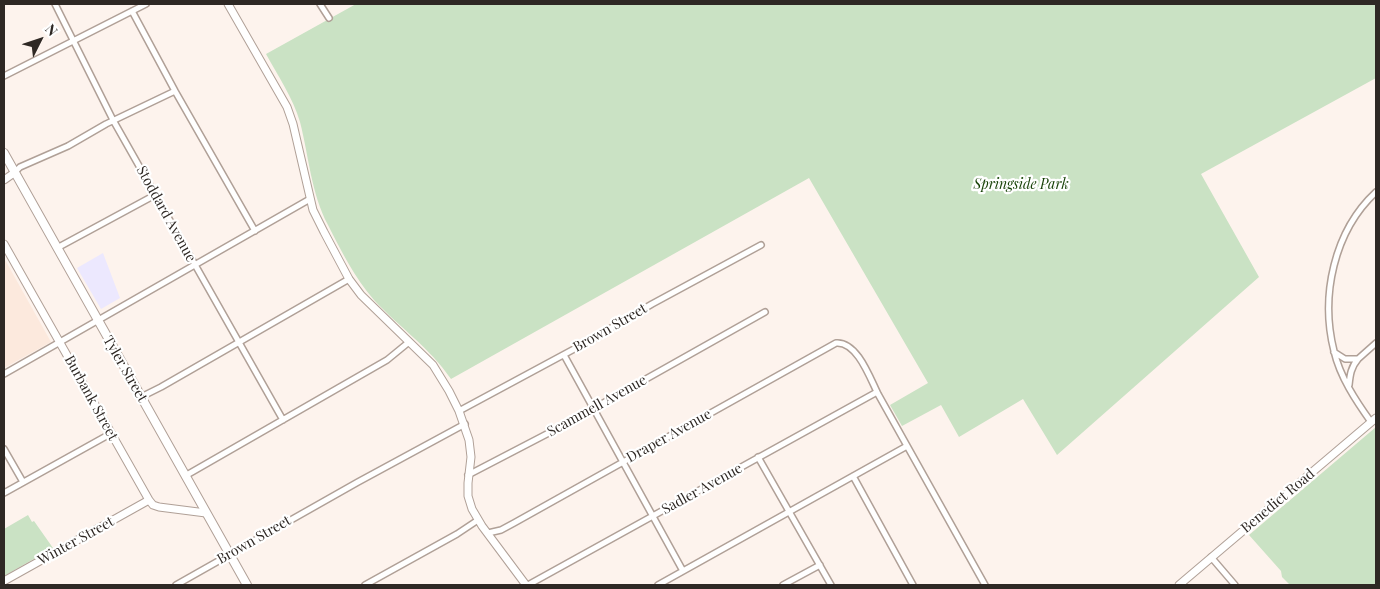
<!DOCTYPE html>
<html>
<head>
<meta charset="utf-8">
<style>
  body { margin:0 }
  #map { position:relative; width:1380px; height:589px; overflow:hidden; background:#fdf3ed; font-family:"Playfair Display",serif }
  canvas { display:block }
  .frame { position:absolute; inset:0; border:5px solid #2e2824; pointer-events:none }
  .north { position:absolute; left:15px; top:15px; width:50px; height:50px; -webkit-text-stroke:4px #fff; paint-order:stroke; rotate:49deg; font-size:14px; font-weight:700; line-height:20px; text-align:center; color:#2e2824 }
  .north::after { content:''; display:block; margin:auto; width:18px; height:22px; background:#2e2824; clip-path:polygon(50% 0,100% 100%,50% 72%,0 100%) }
</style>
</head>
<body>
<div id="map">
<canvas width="1380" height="589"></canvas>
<div class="frame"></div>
<div class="north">N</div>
</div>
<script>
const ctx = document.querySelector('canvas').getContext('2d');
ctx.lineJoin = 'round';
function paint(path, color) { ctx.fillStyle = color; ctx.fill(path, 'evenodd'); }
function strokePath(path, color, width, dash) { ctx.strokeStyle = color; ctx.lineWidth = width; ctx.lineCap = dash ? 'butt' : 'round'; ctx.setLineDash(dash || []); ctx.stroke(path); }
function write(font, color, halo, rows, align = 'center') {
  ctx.font = font + ' "Playfair Display",serif'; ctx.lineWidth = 4.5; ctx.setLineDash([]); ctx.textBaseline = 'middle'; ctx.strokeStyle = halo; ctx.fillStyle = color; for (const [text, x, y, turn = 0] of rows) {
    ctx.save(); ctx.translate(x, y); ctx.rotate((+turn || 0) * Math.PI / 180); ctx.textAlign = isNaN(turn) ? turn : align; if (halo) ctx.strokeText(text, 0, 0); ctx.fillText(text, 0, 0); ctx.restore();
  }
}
paint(new Path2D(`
  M103 253 120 298 101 309 77 268Z`), '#ece8fe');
paint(new Path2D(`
  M4 258 51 342 4 368Z`), '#fce9dd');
paint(new Path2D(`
  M356 4H1376V78L1201 174 1259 277 1057 455 1023 399 959 437 941 405 902 426 890 405 928 383 809 178 451 379C429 347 400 328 374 300 355 278 341 251 328 225 311 193 309 157 300 122 293 98 278 76 266 54Z
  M1376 427V585H1290L1282 577 1281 571 1249 535Z
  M28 515 32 522 34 521 53 548 4 576V529Z`), '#cae2c4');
const street = new Path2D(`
  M55 4 113 120 283 420
  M320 4 329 18
  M132 11 175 91 255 231
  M4 76 146 4
  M14 173 20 167 68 146 106 124 175 91
  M57 248 155 195
  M1334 352 1345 359H1358L1376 343
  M564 355 683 571
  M4 374 310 199
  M1349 385C1350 375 1351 367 1358 359
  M141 397 161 387 349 279
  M459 411 589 341 652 304 761 245
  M1371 422C1356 401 1340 377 1334 351 1320 296 1334 231 1376 192
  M4 449 23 482
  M758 457 831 585
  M468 475 566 424 765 312
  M185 476 387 360 409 342
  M853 476 913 585
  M4 493 110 434
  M488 533 501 530 514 523 836 343C857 341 870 378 878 394L985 585
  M1211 557 1235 585
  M176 585 358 482 465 424
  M365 585 457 534 478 520
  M528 585 877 392
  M658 585 907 446
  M783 585 820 565`);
const secondary = new Path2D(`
  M228 4 287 107 293 124 313 210 324 232 349 279 361 295 433 365 449 391 459 411 469 440 471 457 468 483V496L472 509 482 526 526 585
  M4 180 14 173
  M4 244 149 500 153 505 159 507 206 513
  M4 581 149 500
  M1179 585 1376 418`);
const primary = new Path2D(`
  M4 153 247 585`);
strokePath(street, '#b0a097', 8);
strokePath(secondary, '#b0a097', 9);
strokePath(primary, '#b0a097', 10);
strokePath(street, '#fff', 5);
strokePath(secondary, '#fff', 7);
strokePath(primary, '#fff', 8);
write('italic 14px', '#143f03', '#fff', [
  ["Springside Park",1021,185]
]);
write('14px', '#2e2824', '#fff', [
  ["Stoddard Avenue",166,214,61],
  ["Brown Street",610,328,-30],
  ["Tyler Street",125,369,60],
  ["Burbank Street",91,398,61],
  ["Scammell Avenue",597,406,-29],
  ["Draper Avenue",669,436,-29],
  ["Sadler Avenue",702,489,-29],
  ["Benedict Road",1278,501,-40],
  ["Brown Street",254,540,-30],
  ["Winter Street",76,541,-29]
]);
</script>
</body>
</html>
